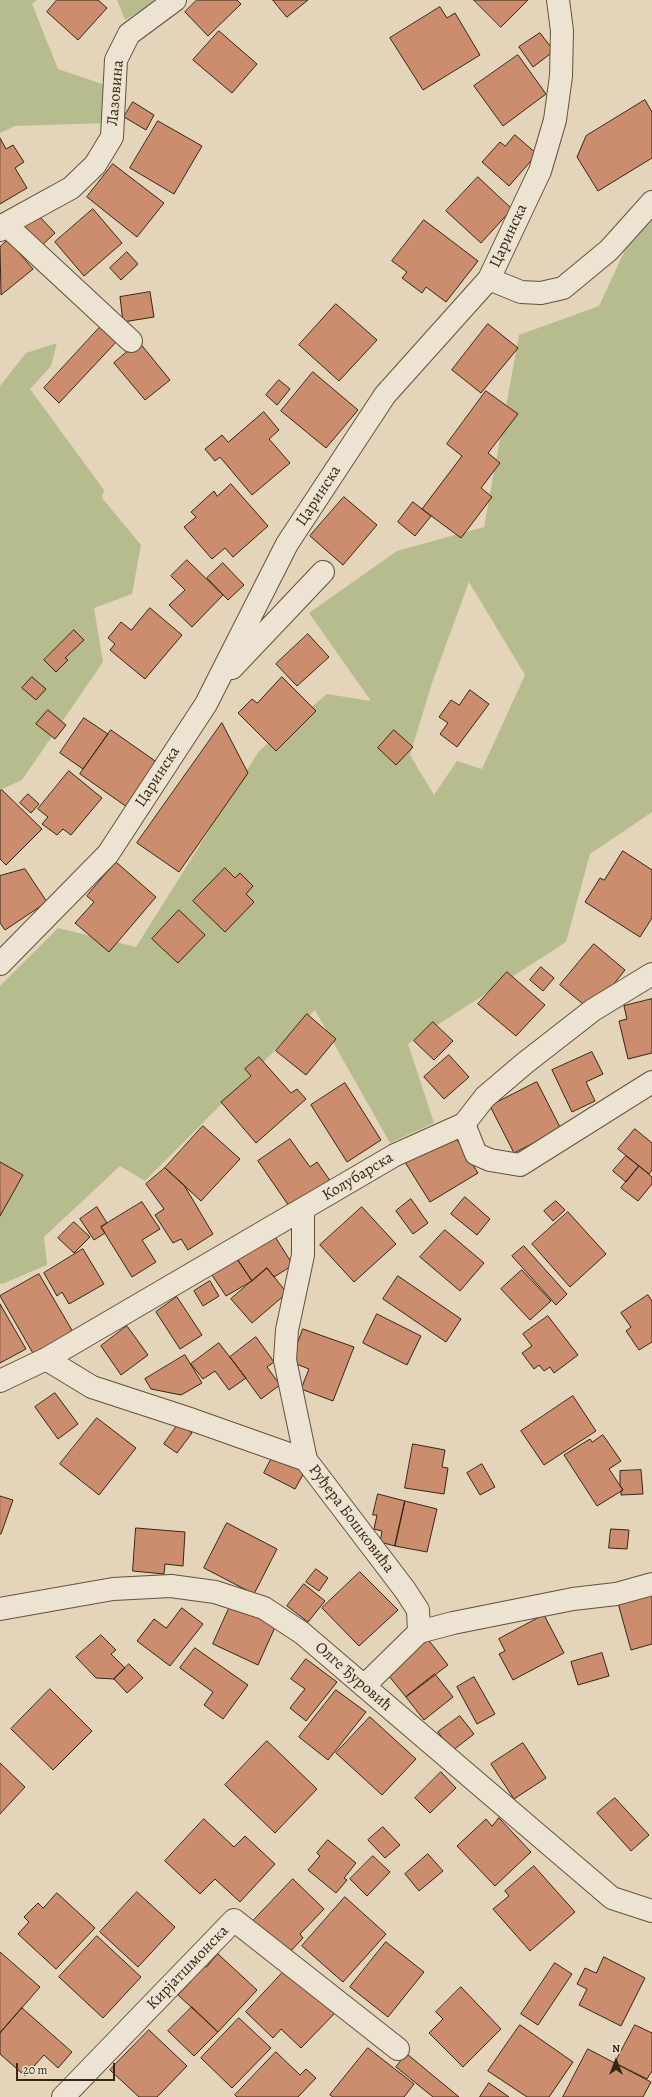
<!DOCTYPE html>
<html>
<head>
<meta charset="utf-8">
<style>
  body { margin:0 }
  #map { position:relative; width:652px; height:2097px; overflow:hidden; background:#e4d4b9; font-family:Alegreya,serif }
  canvas { display:block }
  .north { position:absolute; left:596px; top:2041px; width:40px; height:40px; -webkit-text-stroke:3px #ede3d2; paint-order:stroke; rotate:0deg; font-size:11px; font-weight:700; line-height:16px; text-align:center; color:#372612 }
  .north::after { content:''; display:block; margin:auto; width:14px; height:18px; background:#372612; clip-path:polygon(50% 0,100% 100%,50% 72%,0 100%) }
  .scale { position:absolute; left:16px; top:2063px; width:99px; height:18px; box-sizing:border-box; border:2px solid #372612; border-top:0; padding-left:5px; font-size:12px; line-height:14px; white-space:nowrap; color:#372612; -webkit-text-stroke:3px #ede3d2; paint-order:stroke }
</style>
</head>
<body>
<div id="map">
<canvas width="652" height="2097"></canvas>
<div class="north">N</div>
<div class="scale">20 m</div>
</div>
<script>
const ctx = document.querySelector('canvas').getContext('2d');
ctx.lineJoin = 'round';
function paint(path, color) { ctx.fillStyle = color; ctx.fill(path, 'evenodd'); }
function strokePath(path, color, width, dash) { ctx.strokeStyle = color; ctx.lineWidth = width; ctx.lineCap = dash ? 'butt' : 'round'; ctx.setLineDash(dash || []); ctx.stroke(path); }
function write(font, color, halo, rows, align = 'center') {
  ctx.font = font + ' Alegreya,serif'; ctx.lineWidth = 3; ctx.setLineDash([]); ctx.textBaseline = 'middle'; ctx.strokeStyle = halo; ctx.fillStyle = color; for (const [text, x, y, turn = 0] of rows) {
    ctx.save(); ctx.translate(x, y); ctx.rotate((+turn || 0) * Math.PI / 180); ctx.textAlign = isNaN(turn) ? turn : align; if (halo) ctx.strokeText(text, 0, 0); ctx.fillText(text, 0, 0); ctx.restore();
  }
}
paint(new Path2D(`
  M0 0H37L32 4 58 69 108 86 106 123 15 126 0 133Z
  M117 0H159L125 20Z
  M652 212V812L590 854 566 942 408 1044 434 1123 390 1143 315 1010 145 1181 120 1166 44 1237 47 1265 2 1284 0 1283V986L58 928 136 947 259 751 327 694 371 701 309 613 397 551 484 527 519 335 599 306 632 235ZM469 582 525 675 482 769 457 761 434 795 410 755 432 683Z
  M57 343 51 366 30 389 104 490 102 498 141 545 132 594 94 608 103 662 22 780 0 790V386L26 353Z`), '#b6bc8e');
const building = new Path2D(`
  M57 0H98L107 8 78 40 47 12Z
  M197 0H237L241 4 208 36 185 12Z
  M273 0H308L287 17Z
  M474 0H528L501 27Z
  M440 7 447 18 455 13 480 55 423 90 390 38Z
  M219 31 257 64 232 93 193 60Z
  M540 33 554 51 533 67 519 47Z
  M518 55 546 94 503 126 474 86Z
  M645 100 652 112V158L598 191 577 157 586 136Z
  M133 102 154 115 146 130 124 117Z
  M158 121 202 146 174 194 130 168Z
  M515 135 537 154 509 186 482 162 500 142 505 146Z
  M0 138 6 149 13 145 24 162 15 168 27 188 0 204Z
  M113 164 164 203 137 237 87 197Z
  M478 177 512 209 481 243 446 211Z
  M93 209 122 243 84 276 55 242Z
  M38 215 55 233 40 247 23 229Z
  M424 220 478 261 446 302 426 287 422 293 402 278 407 272 392 261Z
  M8 240 33 269 1 295 0 247Z
  M127 252 138 264 121 280 110 268Z
  M150 292 154 317 123 322 120 297Z
  M336 304 377 340 339 381 299 345Z
  M488 324 518 348 481 393 452 370Z
  M102 325 118 340 59 403 44 388Z
  M139 342 170 380 145 400 114 363Z
  M313 372 358 410 326 448 281 411Z
  M279 380 290 389 277 405 266 395Z
  M486 391 518 414 488 453 500 463 481 488 492 497 461 538 422 509 462 456 447 444Z
  M264 412 279 430 269 439 290 463 252 495 220 457 215 461 205 449 222 435 228 442Z
  M231 484 268 526 233 557 225 548 212 559 184 527 196 517 191 512 214 491 217 496Z
  M344 497 377 525 343 565 310 536Z
  M413 502 431 516 415 536 398 522Z
  M187 560 223 595 192 627 169 605 185 590 171 576Z
  M223 563 244 585 228 600 207 578Z
  M150 608 182 635 145 679 110 650 115 644 108 638 121 622 131 630Z
  M74 630 84 640 65 658 68 660 56 672 44 660Z
  M308 634 329 657 297 686 276 664Z
  M32 677 46 689 36 700 22 688Z
  M282 677 316 711 276 751 238 713 252 699 257 703Z
  M470 690 489 704 457 747 440 734 448 723 439 717 451 700 459 705Z
  M48 710 66 725 55 739 36 724Z
  M84 718 108 734 83 769 60 753Z
  M222 723 248 773 179 872 137 843Z
  M111 730 158 763 127 807 80 774Z
  M394 730 413 747 396 765 378 748Z
  M69 771 102 798 71 835 63 829 57 835 42 824 48 817 38 809Z
  M2 790 42 829 6 865 0 859V791Z
  M28 794 39 804 31 813 20 803Z
  M623 851 652 870V918L640 937 585 902 600 878 604 880Z
  M116 862 156 897 109 952 75 923 94 902 87 896Z
  M225 868 235 878 240 873 253 886 246 894 254 902 225 932 193 901Z
  M25 869 47 902 5 930 0 923V876Z
  M179 910 205 935 178 963 152 939Z
  M594 944 625 970 609 990 583 1004 560 985Z
  M541 967 554 978 543 991 530 980Z
  M507 972 545 1005 516 1036 478 1004Z
  M652 999V1053L628 1059 619 1021 627 1019 624 1006Z
  M307 1014 336 1039 306 1075 276 1051Z
  M433 1022 453 1041 434 1060 414 1041Z
  M592 1052 603 1074 586 1082 595 1101 572 1112 552 1070Z
  M449 1055 469 1077 444 1099 424 1077Z
  M259 1057 291 1093 297 1089 306 1099 256 1143 221 1102 251 1076 245 1069Z
  M537 1082 561 1129 514 1153 490 1106Z
  M345 1083 381 1140 347 1162 311 1105Z
  M203 1126 240 1159 201 1201 165 1168Z
  M635 1129 652 1143V1170L649 1174 618 1149Z
  M456 1138 478 1173 430 1202 403 1159Z
  M290 1139 310 1167 317 1162 331 1182 291 1209 258 1161Z
  M626 1156 639 1166 626 1182 613 1171Z
  M0 1162 23 1175 0 1216Z
  M639 1166 652 1177V1184L638 1201 621 1188Z
  M165 1168 184 1185 213 1234 188 1250 181 1239 173 1243 155 1215 164 1209 146 1184Z
  M465 1197 490 1219 477 1235 451 1214Z
  M411 1199 428 1223 413 1234 396 1211Z
  M556 1201 565 1210 553 1221 544 1211Z
  M142 1202 160 1229 142 1240 156 1262 132 1277 101 1227Z
  M97 1207 107 1223 101 1227 105 1233 94 1240 80 1219Z
  M362 1207 396 1244 354 1282 320 1245Z
  M568 1212 606 1254 570 1287 532 1244Z
  M74 1222 90 1237 74 1253 58 1238Z
  M445 1230 484 1263 460 1291 420 1257Z
  M272 1232 293 1265 274 1277 267 1268 252 1281 235 1256Z
  M524 1246 567 1294 556 1305 512 1256Z
  M83 1249 104 1284 69 1304 62 1292 57 1296 44 1273Z
  M235 1256 252 1281 226 1296 210 1272Z
  M267 1268 287 1293 252 1323 231 1299Z
  M522 1270 551 1301 530 1320 501 1289Z
  M39 1274 73 1332 34 1355 0 1296Z
  M398 1276 461 1319 446 1342 383 1299Z
  M210 1281 219 1296 203 1306 194 1291Z
  M648 1295 652 1301V1342L639 1350 626 1331 631 1327 621 1313Z
  M177 1297 202 1335 180 1349 156 1312Z
  M0 1304 26 1349 0 1363Z
  M377 1314 421 1336 407 1365 363 1343Z
  M548 1316 578 1355 554 1373 550 1367 544 1371 539 1365 534 1369 522 1353 532 1346 523 1334Z
  M127 1326 148 1355 121 1375 101 1346Z
  M303 1329 354 1347 333 1401 301 1389 309 1369 291 1362Z
  M256 1337 274 1362 267 1367 280 1385 261 1399 230 1357Z
  M219 1343 246 1378 229 1390 215 1371 203 1379 191 1364Z
  M185 1355 202 1383 181 1395 151 1389 145 1379Z
  M55 1393 78 1424 58 1439 35 1407Z
  M573 1396 596 1431 544 1465 521 1431Z
  M97 1418 136 1448 99 1495 60 1464Z
  M179 1423 192 1433 177 1453 164 1444Z
  M603 1435 621 1461 609 1469 623 1490 597 1506 564 1455 590 1439 592 1442Z
  M413 1444 445 1450 442 1467 448 1468 444 1494 405 1488Z
  M274 1454 305 1471 295 1489 264 1473Z
  M482 1464 495 1487 480 1495 467 1473Z
  M641 1470 643 1494 621 1495V1491L623 1490 620 1486V1471Z
  M378 1494 405 1501 395 1546 380 1542 382 1531 374 1529 377 1515H373Z
  M0 1496 13 1500 1 1534H0Z
  M405 1501 437 1509 427 1552 395 1546Z
  M227 1523 277 1549 254 1594 204 1568Z
  M136 1528 185 1532 183 1566 165 1564 164 1574 133 1571Z
  M611 1529 629 1530 627 1549 609 1548Z
  M316 1569 328 1578 319 1591 306 1582Z
  M360 1572 398 1610 359 1646 322 1608Z
  M304 1584 325 1601 308 1622 287 1606Z
  M652 1594V1644L631 1650 618 1603Z
  M231 1604 276 1625 258 1665 213 1644Z
  M182 1608 203 1624 170 1666 137 1641 154 1619 166 1628Z
  M544 1615 564 1653 513 1680 499 1654 505 1651 499 1639Z
  M101 1635 116 1650 111 1654 125 1668 114 1679 96 1678 76 1657Z
  M427 1638 448 1665 406 1697 385 1671Z
  M195 1648 248 1685 223 1719 204 1705 213 1692 180 1668Z
  M602 1653 609 1676 578 1685 571 1662Z
  M306 1659 337 1682 306 1721 290 1708 305 1689 291 1679Z
  M129 1664 143 1678 127 1693 114 1679Z
  M435 1674 453 1697 424 1720 406 1697Z
  M474 1677 495 1714 477 1724 457 1687Z
  M50 1689 92 1731 53 1770 11 1729Z
  M336 1690 366 1712 328 1760 299 1737Z
  M460 1716 474 1734 452 1751 438 1732Z
  M370 1717 416 1759 382 1795 336 1753Z
  M267 1741 317 1789 275 1833 225 1785Z
  M523 1743 546 1778 514 1799 491 1764Z
  M0 1763 25 1787 0 1814Z
  M441 1772 456 1788 430 1813 415 1798Z
  M615 1798 649 1835 631 1851 597 1813Z
  M499 1818 531 1852 495 1886 457 1846 486 1819 492 1826Z
  M204 1819 234 1847 245 1836 275 1864 240 1902 215 1879 200 1894 165 1861Z
  M383 1827 400 1845 385 1858 368 1840Z
  M328 1840 356 1863 344 1878 347 1880 336 1893 308 1870 320 1856 317 1853Z
  M428 1854 443 1871 419 1891 405 1874Z
  M373 1856 390 1872 367 1896 350 1879Z
  M534 1866 575 1912 530 1951 493 1909 509 1896 505 1891Z
  M293 1879 324 1909 300 1934 303 1938 288 1954 253 1921Z
  M137 1892 175 1927 138 1967 100 1932Z
  M57 1893 95 1928 56 1969 18 1934 29 1922 24 1917 38 1903 43 1908Z
  M345 1897 386 1934 343 1982 302 1946Z
  M97 1936 141 1977 103 2018 59 1977Z
  M386 1942 424 1972 388 2017 350 1987Z
  M0 1952 40 1987 0 2033Z
  M218 1954 257 1990 218 2032 178 1995 191 1981 187 1977 200 1962 206 1967Z
  M604 1957 645 1978 621 2026 579 2005 587 1989 577 1984 585 1968 596 1973Z
  M555 1963 572 1974 538 2025 521 2014Z
  M287 1968 335 2013 301 2048 281 2029 273 2038 246 2012Z
  M461 1987 501 2029 463 2067 429 2033 443 2019 436 2012Z
  M192 2007 218 2032 194 2056 168 2031Z
  M22 2008 72 2052 58 2068 44 2055 25 2076 0 2054V2033Z
  M239 2018 271 2048 232 2088 201 2058Z
  M520 2025 573 2062 549 2097H527L488 2071Z
  M635 2025 652 2033V2071L647 2079 615 2063Z
  M149 2030 187 2066 157 2097H139L110 2070Z
  M368 2048 414 2084 404 2097H333L330 2095Z
  M588 2049 651 2082 643 2097H563Z
  M276 2052 300 2075 306 2069 316 2078 298 2097H237L235 2095Z
  M407 2054 459 2097H433L396 2067Z
  M489 2083 509 2097H480Z`);
paint(building, '#cc8d6f');
strokePath(building, '#372612', 1);
const minor = new Path2D(`
  M0 227 71 188 95 165 112 137 116 60 129 34 175 0
  M0 230 5 224 131 341
  M489 279 521 292 541 293 563 288 609 250 652 202
  M232 668 323 572
  M0 964 108 854 206 704 287 544 385 395 489 279 540 171 555 120 561 76 562 31 558 0
  M464 1124 476 1154 490 1160 520 1165 652 1082
  M303 1210V1255L287 1330 285 1360 306 1460 405 1590 418 1610 419 1632
  M46 1359 92 1387 193 1420 306 1460
  M0 1381 46 1359 395 1155 464 1124 485 1097 525 1063 593 1010 652 974
  M0 1609 113 1589 171 1586 215 1592 264 1608 302 1633 612 1898 652 1911
  M364 1686 419 1632 453 1623 573 1599 616 1594 652 1584
  M63 2097 234 1920 398 2049`);
strokePath(minor, '#62523c', 24);
strokePath(minor, '#ede3d2', 22);
write('16px', '#372612', '#ede3d2', [
  ["Лазовина",116,93,-85],
  ["Царинска",509,236,-65],
  ["Царинска",319,496,-57],
  ["Царинска",158,777,-57],
  ["Колубарска",358,1177,-31],
  ["Руђера Бошковића",351,1519,53],
  ["Олге Ђуровић",353,1677,41],
  ["Кирјатшмонска",188,1968,-46]
]);
</script>
</body>
</html>
